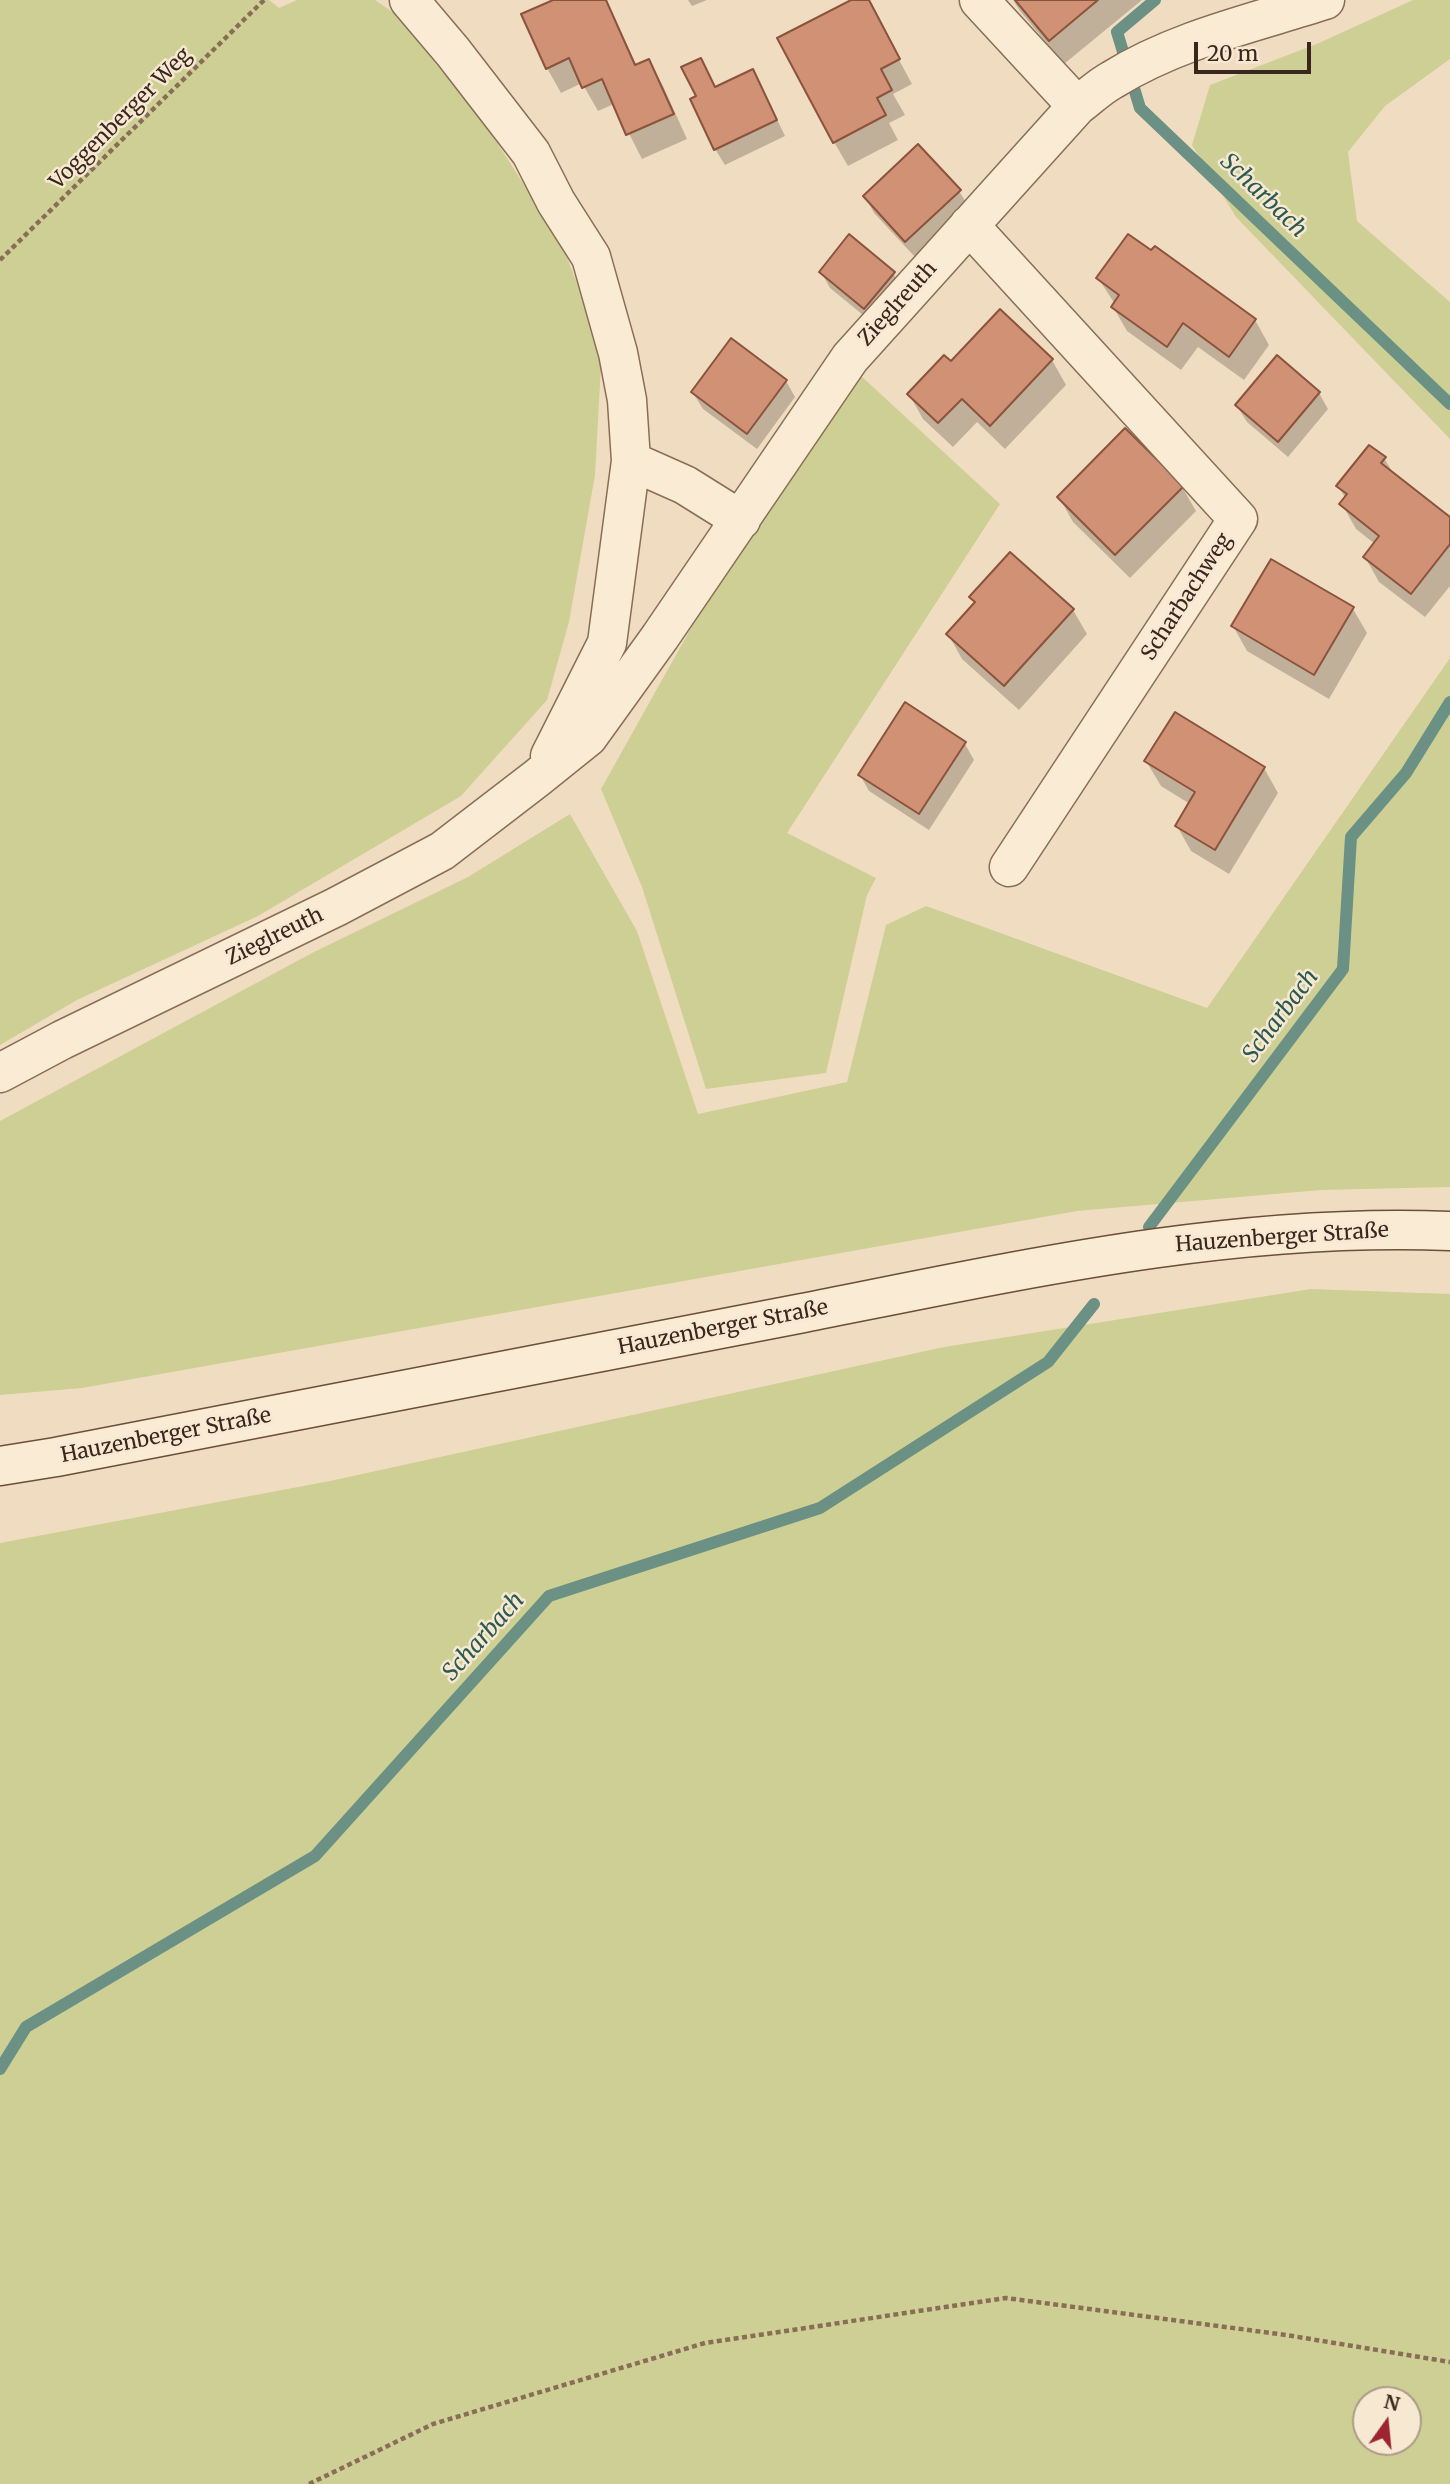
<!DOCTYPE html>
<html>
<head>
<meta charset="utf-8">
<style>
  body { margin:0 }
  #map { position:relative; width:1450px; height:2484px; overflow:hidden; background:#f0ddc1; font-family:Merriweather,serif }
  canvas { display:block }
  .north { position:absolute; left:1352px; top:2386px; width:70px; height:70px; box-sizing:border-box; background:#f7e8d1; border:2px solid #ab9b89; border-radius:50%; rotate:15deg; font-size:19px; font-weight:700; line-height:28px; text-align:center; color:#39271d }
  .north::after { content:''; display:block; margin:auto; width:24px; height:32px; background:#9c2532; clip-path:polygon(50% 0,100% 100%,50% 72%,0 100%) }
  .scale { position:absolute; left:1194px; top:42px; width:117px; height:32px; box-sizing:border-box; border:4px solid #39271d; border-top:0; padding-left:9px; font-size:21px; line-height:24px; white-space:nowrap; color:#39271d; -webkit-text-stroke:5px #f7e8d1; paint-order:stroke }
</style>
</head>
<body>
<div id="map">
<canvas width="1450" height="2484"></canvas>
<div class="north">N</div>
<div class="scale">20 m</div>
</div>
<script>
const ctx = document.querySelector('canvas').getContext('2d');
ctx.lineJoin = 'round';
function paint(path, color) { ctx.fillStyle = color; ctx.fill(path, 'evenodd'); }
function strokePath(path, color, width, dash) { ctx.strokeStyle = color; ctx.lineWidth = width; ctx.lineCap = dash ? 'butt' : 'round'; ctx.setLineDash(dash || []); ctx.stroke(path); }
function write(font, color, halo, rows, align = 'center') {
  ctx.font = font + ' Merriweather,serif'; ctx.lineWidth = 5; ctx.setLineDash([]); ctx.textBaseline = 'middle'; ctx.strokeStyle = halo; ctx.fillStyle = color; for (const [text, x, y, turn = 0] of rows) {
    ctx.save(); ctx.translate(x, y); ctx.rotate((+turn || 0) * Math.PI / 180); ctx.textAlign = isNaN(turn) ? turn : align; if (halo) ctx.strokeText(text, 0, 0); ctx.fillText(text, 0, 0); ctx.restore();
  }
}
paint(new Path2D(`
  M0 0H269L279 8 297 0H375L394 13 483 121 561 242 602 348 595 475 569 622 547 700 461 796 258 916 77 1000 0 1045Z
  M1413 0H1450V59L1385 106 1348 152 1357 221 1450 302V439L1236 217 1192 145 1210 85 1319 43Z
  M860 375 1000 504 787 833 876 878 867 895 826 1073 706 1089 642 887 601 789 705 603Z
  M1450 658V1187L1321 1190 1077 1211 82 1388 0 1395V1121L312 953 468 877 570 814 637 931 698 1114 847 1082 886 925 926 906 1207 1008Z
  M1311 1289 1450 1294V2484H0V1543L330 1481 944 1347ZM1366 2400H1408V2442H1366Z`), '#cecf94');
paint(new Path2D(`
  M557 0H606L637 66 649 61 663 86 687 139 642 159 614 104 598 111 582 83 561 93 547 68Z
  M688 0H707L692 6Z
  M854 0H867L912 84 893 94 905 115 889 123 898 140 848 166 834 142Z
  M1013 0H1142L1064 64 1020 11Z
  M701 60 716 89 762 88 785 136 725 165 715 149 698 97Z
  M959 191 969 207 915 257 874 213 865 196Z
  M1155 248 1255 320 1269 345 1244 380 1198 347 1181 370 1127 331 1113 307 1115 304 1098 278 1152 253Z
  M821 272 893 273 903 289 874 324 830 288Z
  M1052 360 1066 385 1005 449 977 422 953 447 923 419 909 394 951 363Z
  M786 381 795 397 757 449 703 409 693 393Z
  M1319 393 1328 409 1288 457 1247 422 1237 406Z
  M1384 458 1395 476 1450 520V586L1425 617 1379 582 1365 557 1375 544 1356 529 1342 504 1346 499 1338 486Z
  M1182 487 1196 511 1130 578 1073 522 1059 497Z
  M971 597 1073 610 1087 634 1019 710 962 659 948 634 975 605Z
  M1353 609 1367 633 1329 699 1247 651 1233 626Z
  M965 744 974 760 929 830 869 791 860 775Z
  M1146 761 1264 768 1278 793 1229 874 1191 851 1177 826 1190 804 1161 786Z`), '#0003');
strokePath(new Path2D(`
  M1155 0 1117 32 1140 108 1450 404
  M1149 1227 1343 969 1351 837 1406 773 1450 702
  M0 2069 26 2027 315 1856 549 1596 820 1508 1048 1362 1094 1304`), '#6a9183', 12);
const building = new Path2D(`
  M553 0H606L635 65 649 59 674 114 626 135 602 79 582 88 569 58 546 69 521 14Z
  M851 0H869L900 59 881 69 892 90 877 98 886 115 833 143 777 38Z
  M1015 0H1098L1049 41Z
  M701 58 715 87 753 69 777 120 714 150 690 99 696 96 681 67Z
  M918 144 961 190 905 242 863 196Z
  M849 234 895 272 864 309 819 272Z
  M1128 234 1151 250 1155 246 1256 319 1229 357 1183 323 1167 347 1111 307 1119 295 1096 278Z
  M1000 309 1053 359 990 426 962 399 938 423 907 394 944 355 951 361Z
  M731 338 787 380 747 434 691 392Z
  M1277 355 1320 392 1278 442 1235 405Z
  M1125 428 1184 486 1115 555 1057 497Z
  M1369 445 1386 457 1381 463 1450 517V544L1411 594 1363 557 1379 536 1339 504 1347 494 1336 486Z
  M1010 552 1074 609 1004 686 946 634 975 602 969 597Z
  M1271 559 1354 607 1314 675 1231 626Z
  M905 702 966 742 919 814 858 775Z
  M1175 712 1265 767 1215 850 1175 826 1195 792 1144 761Z`);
paint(building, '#d09175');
strokePath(building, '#8b533c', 2);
const street = new Path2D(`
  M409 0 453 52 531 153 556 202 591 257 618 353 627 400 631 461 607 643 550 756
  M979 0 1077 106
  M969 225 1238 519 1009 867
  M631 461 685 485 741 520
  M0 1073 62 1040 336 907 442 851 537 778 588 737 660 637 850 358 1077 106C1088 98 1099 87 1112 80 1176 40 1253 23 1325 0`);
const secondary = new Path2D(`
  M0 1466 56 1457C305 1409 554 1361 803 1313 1016 1271 1231 1222 1450 1231`);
strokePath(street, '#8a6d57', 41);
strokePath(secondary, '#6c4e3b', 41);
strokePath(new Path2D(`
  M0 260 264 0
  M309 2484 433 2424 705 2343 1006 2298 1286 2335 1450 2362`), '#8a6d57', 4.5, [5, 3.5]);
strokePath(street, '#faebd4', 38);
strokePath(secondary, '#faebd4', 38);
write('21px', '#39271d', '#f7e8d1', [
  ["Voggenberger Weg",121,119,-45],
  ["Zieglreuth",898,304,-48],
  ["Scharbachweg",1187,597,-57],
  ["Zieglreuth",275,937,-26],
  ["Hauzenberger Straße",1282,1238,-4],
  ["Hauzenberger Straße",723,1328,-11],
  ["Hauzenberger Straße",166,1436,-11]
]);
write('italic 23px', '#2b5a52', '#f7e8d1', [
  ["Scharbach",1263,196,44],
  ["Scharbach",1281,1016,-53],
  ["Scharbach",484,1637,-48]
]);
</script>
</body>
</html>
